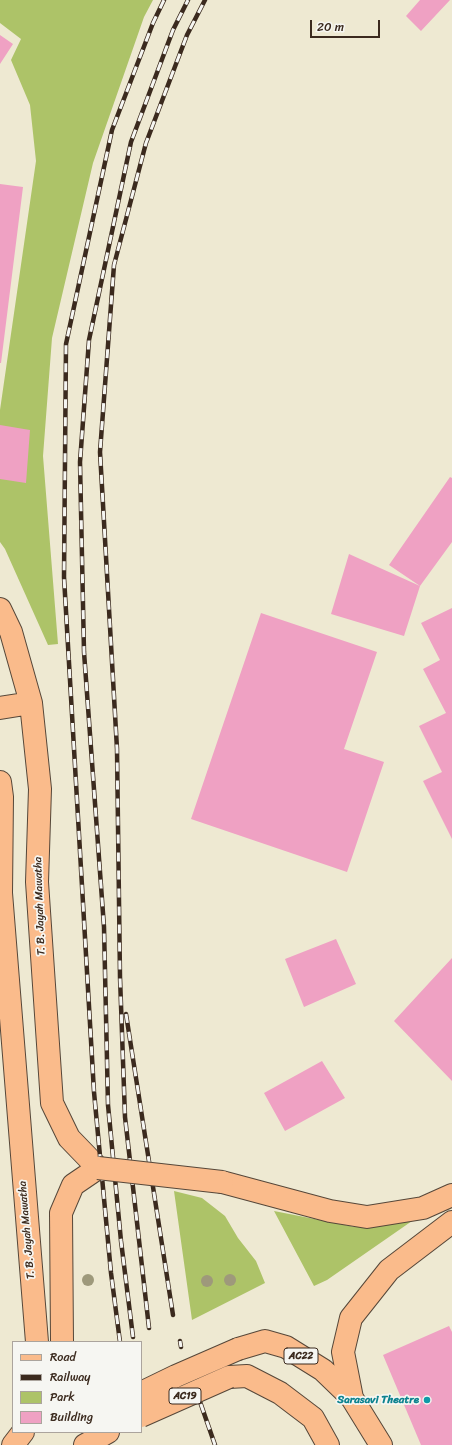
<!DOCTYPE html>
<html>
<head>
<meta charset="utf-8">
<style>
  body { margin:0 }
  #map { position:relative; width:452px; height:1445px; overflow:hidden; background:#eee9d2; font-family:Sriracha,sans-serif }
  canvas { display:block }
  .legend { position:absolute; left:12px; top:1341px; width:130px; height:92px; box-sizing:border-box; background:#f6f6f2; border:1px solid #aba49d; margin:0; padding:5px 7px; list-style:none; font-size:12px; color:#3b2a1e }
  .legend li { display:flex; align-items:center; gap:8px; height:20px }
  .legend b { width:20px; border:1px solid #aba49d }
  .scale { position:absolute; left:310px; top:20px; width:70px; height:18px; box-sizing:border-box; border:2px solid #3b2a1e; border-top:0; padding-left:5px; font-size:12px; line-height:14px; white-space:nowrap; color:#3b2a1e; -webkit-text-stroke:3px #f6f6f2; paint-order:stroke }
</style>
</head>
<body>
<div id="map">
<canvas width="452" height="1445"></canvas>
<ul class="legend">
<li><b style="height:5px;background:#fabb8b"></b>Road</li>
<li><b style="height:5px;background:#3b2a1e"></b>Railway</li>
<li><b style="height:11px;background:#adc368"></b>Park</li>
<li><b style="height:11px;background:#efa1c3"></b>Building</li>
</ul>
<div class="scale">20 m</div>
</div>
<script>
const ctx = document.querySelector('canvas').getContext('2d');
ctx.lineJoin = 'round';
function paint(path, color) { ctx.fillStyle = color; ctx.fill(path, 'evenodd'); }
function strokePath(path, color, width, dash) { ctx.strokeStyle = color; ctx.lineWidth = width; ctx.lineCap = dash ? 'butt' : 'round'; ctx.setLineDash(dash || []); ctx.stroke(path); }
function write(font, color, halo, rows, align = 'center') {
  ctx.font = font + ' Sriracha,sans-serif'; ctx.lineWidth = 3.5; ctx.setLineDash([]); ctx.textBaseline = 'middle'; ctx.strokeStyle = halo; ctx.fillStyle = color; for (const [text, x, y, turn = 0] of rows) {
    ctx.save(); ctx.translate(x, y); ctx.rotate((+turn || 0) * Math.PI / 180); ctx.textAlign = isNaN(turn) ? turn : align; if (halo) ctx.strokeText(text, 0, 0); ctx.fillText(text, 0, 0); ctx.restore();
  }
}
paint(new Path2D(`
  M0 0H153L144 17 93 163 52 338 43 456 58 644 48 645 5 549 0 542V410L36 161 30 105 11 60 21 39 0 23Z
  M174 1191 202 1198 225 1216 238 1238 256 1261 265 1283 192 1320Z
  M274 1211 355 1227 412 1221 327 1280 314 1286Z`), '#adc368');
paint(new Path2D(`
  M420 0H450L421 31 406 16Z
  M0 35 13 44 0 64Z
  M0 184 23 187 1 363H0Z
  M0 425 30 430 26 483 0 479Z
  M450 477 452 478V542L420 586 389 565Z
  M349 554 420 586 404 636 331 614Z
  M452 608V839L423 781 442 772 419 726 446 713 423 669 440 660 421 623Z
  M261 613 377 652 344 749 384 762 347 872 191 819Z
  M336 939 356 984 304 1007 285 959Z
  M452 958V1081L394 1021Z
  M322 1061 345 1098 285 1131 264 1093Z
  M449 1326 452 1332V1445H421L383 1355Z`), '#efa1c3');
const primary = new Path2D(`
  M0 609 11 632 31 703 40 789 37 882 52 1103 69 1138 98 1168 73 1185 61 1213 62 1342
  M0 708 31 703
  M0 782 2 797 1 893 37 1342
  M222 1182 330 1211 367 1217 423 1208 452 1195
  M238 1349 265 1341 286 1347 323 1370 352 1398
  M229 1377 247 1376 280 1393 313 1418 328 1445
  M13 1445 23 1432
  M85 1445 108 1432
  M381 1445 352 1398 343 1352 351 1318 389 1270 452 1222`);
strokePath(primary, '#564739', 24);
strokePath(primary, '#fabb8b', 22);
const rail = new Path2D(`
  M126 1014 173 1315
  M149 1328 125 1117 120 977 117 749 100 452 114 265 146 143 187 35 205 0
  M133 1337 121 1241 108 1105 104 927 84 652 80 462 89 340 131 142 173 30 188 0
  M180 1341 181 1347
  M120 1342 111 1273 94 1092 64 577 66 344 112 130 153 23 164 0
  M189 1370 215 1445`);
strokePath(rail, '#3b2a1e', 4.5);
strokePath(rail, '#f6f6f2', 3, [9]);
const primaryBridge = new Path2D(`
  M98 1168 222 1182
  M141 1393 176 1376 238 1349
  M141 1416 229 1377`);
strokePath(primaryBridge, '#564739', 24, []);
strokePath(primaryBridge, '#fabb8b', 22);
ctx.fillStyle = '#9e997b';
for (const [x, y] of [
  [88,1280],
  [230,1280],
  [207,1281]
]) { ctx.beginPath(); ctx.arc(x, y, 6, 0, 2 * Math.PI); ctx.fill(); }
for (const [x, y, r, color] of [
  [427,1400,4,"#0f9aa8"]
]) { const dot = new Path2D(); dot.arc(x, y, r, 0, 2 * Math.PI); ctx.fillStyle = color; ctx.fill(dot); strokePath(dot, '#f6f6f2', 1.5); }
for (const [x, y, w] of [
  [301,1356,34],
  [185,1396,32]
]) { const box = new Path2D(); box.roundRect(x - w / 2, y - 8, w, 16, 3); ctx.fillStyle = '#f6f6f2'; ctx.fill(box); strokePath(box, '#3b2a1e', 1); }
write('bold 10px', '#3b2a1e', null, [
  ["AC22",301,1356],
  ["AC19",185,1396]
]);
write('11px', '#3b2a1e', '#f6f6f2', [
  ["T. B. Jayah Mawatha",40,906,-92],
  ["T. B. Jayah Mawatha",27,1230,-95]
]);
write('bold 11px', '#0d838f', '#f6f6f2', [
  ["Sarasavi Theatre",419,1400]
], 'right');
</script>
</body>
</html>
